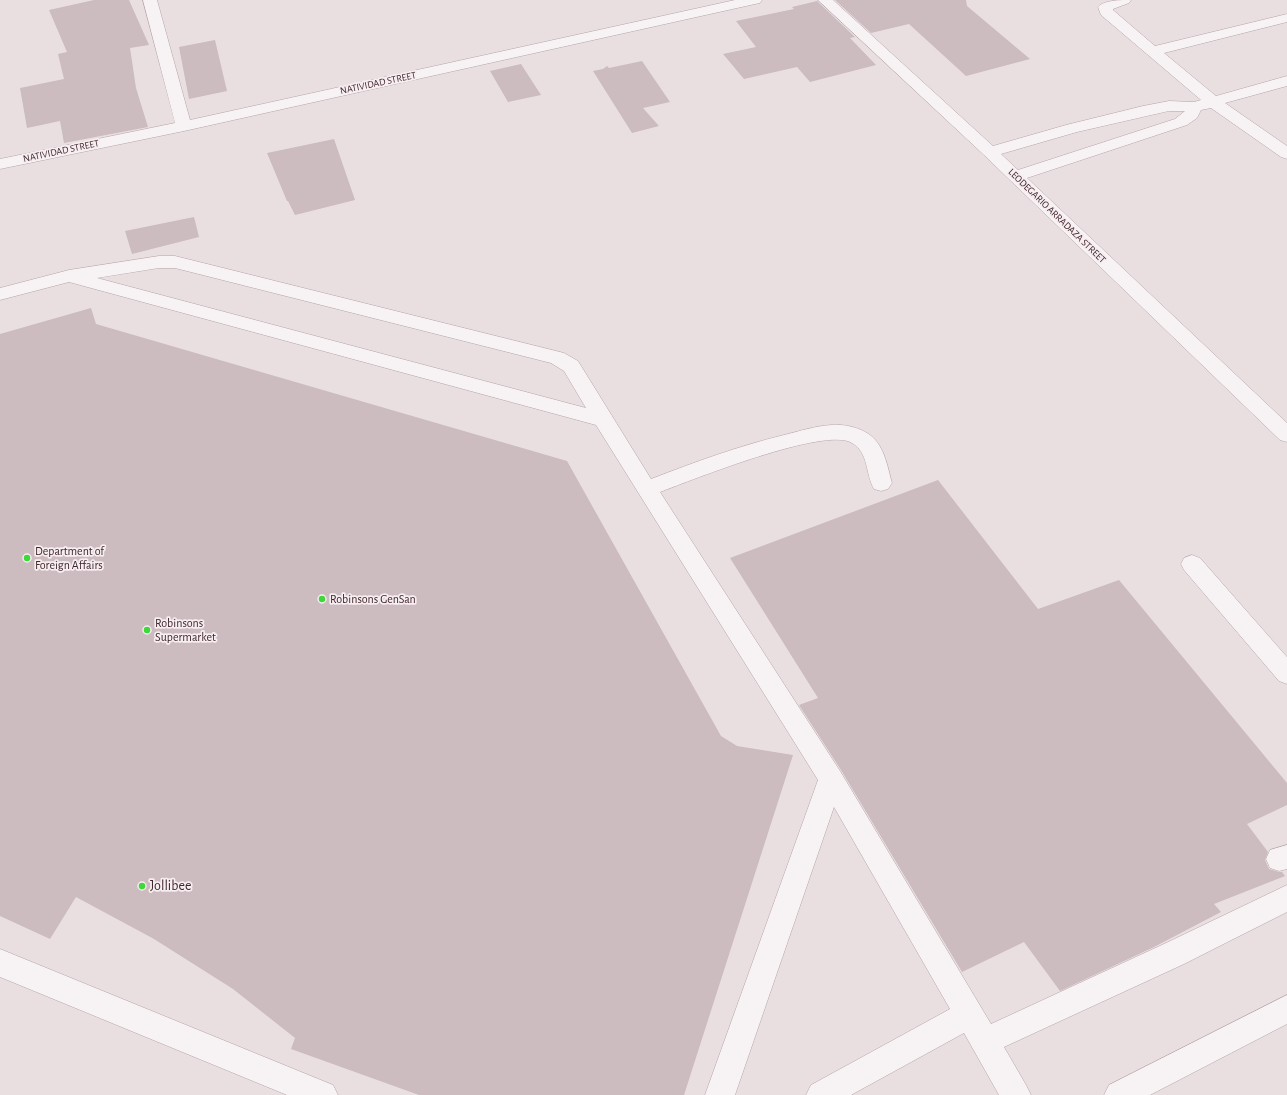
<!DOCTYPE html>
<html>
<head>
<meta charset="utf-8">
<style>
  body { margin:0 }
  canvas { display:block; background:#e9dfe1 }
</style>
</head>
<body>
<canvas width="1287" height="1095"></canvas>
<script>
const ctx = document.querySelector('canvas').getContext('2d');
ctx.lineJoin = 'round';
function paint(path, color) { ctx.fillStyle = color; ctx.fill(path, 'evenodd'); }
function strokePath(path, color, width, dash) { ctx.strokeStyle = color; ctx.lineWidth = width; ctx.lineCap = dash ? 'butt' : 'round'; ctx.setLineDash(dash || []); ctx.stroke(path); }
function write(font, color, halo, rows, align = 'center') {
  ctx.font = font + ' "Alegreya Sans",sans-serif'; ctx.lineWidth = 3.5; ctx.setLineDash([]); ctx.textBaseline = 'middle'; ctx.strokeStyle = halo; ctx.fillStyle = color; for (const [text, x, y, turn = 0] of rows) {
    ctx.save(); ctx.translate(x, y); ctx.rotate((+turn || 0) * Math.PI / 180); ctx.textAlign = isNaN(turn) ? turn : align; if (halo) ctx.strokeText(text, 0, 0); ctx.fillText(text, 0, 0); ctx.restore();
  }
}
paint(new Path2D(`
  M94 0H129L149 45 130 48 136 88 148 127 64 143 60 121 27 128 20 88 64 79 58 54 67 52 49 10Z
  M835 0H966L967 6 1030 59 966 76 909 24 871 33Z
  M817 1 855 37 850 38 876 65 810 82 797 67 744 79 723 54 756 47 736 21 794 9 792 7Z
  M215 40 227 91 189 99 179 47Z
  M642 61 670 102 643 108 659 126 632 133 593 71 603 69 607 66 609 68Z
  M521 64 541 95 508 102 490 71Z
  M334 139 355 200 295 215 288 201H287L267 153Z
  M194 217 199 237 132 254 125 231Z
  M91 308 96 324 567 461 721 736 737 746 793 755 684 1095H419L291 1049 295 1038 233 989 154 939 76 897 50 939 0 916V334Z
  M938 480 1038 609 1119 580 1287 783V805L1247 824 1268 852 1265 860 1269 869 1279 872H1282L1285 876 1214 904 1221 912 1154 947 1060 991 1024 942 962 972 841 770 799 705 818 698 730 558Z`), '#ccbbbf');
const minor = new Path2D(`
  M143 0H157L190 120 735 0H762L760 3 755 4 184 131 0 169V159L175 123Z
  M818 0H833L993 146 1066 125 1143 106 1169 101 1194 102 1201 100 1101 15 1098 7C1104 0 1121 0 1131 0L1129 3 1113 9V10L1155 46 1287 14V22L1164 53 1216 96 1287 76V86L1225 103 1287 146V159L1281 157 1211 108 1201 110 1197 118 1187 125 1027 178 1287 423V442L1280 440 984 155ZM1169 111H1185L1175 119 1018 170 1001 154 1077 132Z
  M159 256H175L564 353 578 361 651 479C695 462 739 446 784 435 800 431 815 426 832 425 843 424 857 427 867 433 884 443 887 465 892 483L888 489 881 491 874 489C865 473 869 453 852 443 826 426 692 480 660 492L840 771 991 1024 1164 944 1287 885V912L1184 964 1004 1047 1026 1085 1031 1095H999L964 1033 851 1095H806L811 1085 950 1009 834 807 735 1095H705L818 780 596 425 69 282 0 300V288L69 270ZM159 268H175L551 363 564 371 586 408 97 278Z
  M1192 555 1200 558 1287 657V684L1279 681 1184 570 1181 564 1184 558Z
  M1287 845V869L1279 871 1270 868 1266 859 1270 850Z
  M0 949 333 1085 338 1095H287L0 977Z
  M1287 995V1024L1150 1095H1104L1109 1085Z`);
strokePath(minor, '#b3a4a7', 1);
paint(minor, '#f7f2f3');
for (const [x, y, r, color] of [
  [27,558,4,"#3dd83a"],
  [322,599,4,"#3dd83a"],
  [147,630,4,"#3dd83a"],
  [142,886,4,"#3dd83a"]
]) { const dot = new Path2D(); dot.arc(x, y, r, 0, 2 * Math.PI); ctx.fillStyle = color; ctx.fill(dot); strokePath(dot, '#f6eef1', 1.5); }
write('10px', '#41262d', '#f6eef1', [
  ["NATIVIDAD STREET",378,83,-12],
  ["NATIVIDAD STREET",61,151,-12],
  ["LEODEGARIO ARRADAZA STREET",1057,216,44]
]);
write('12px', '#41262d', '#f6eef1', [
  ["Department of",35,551],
  ["Foreign Affairs",35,565],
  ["Robinsons GenSan",330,599],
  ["Robinsons",155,623],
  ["Supermarket",155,637]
], 'left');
write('14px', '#41262d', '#f6eef1', [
  ["Jollibee",150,886]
], 'left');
</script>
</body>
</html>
